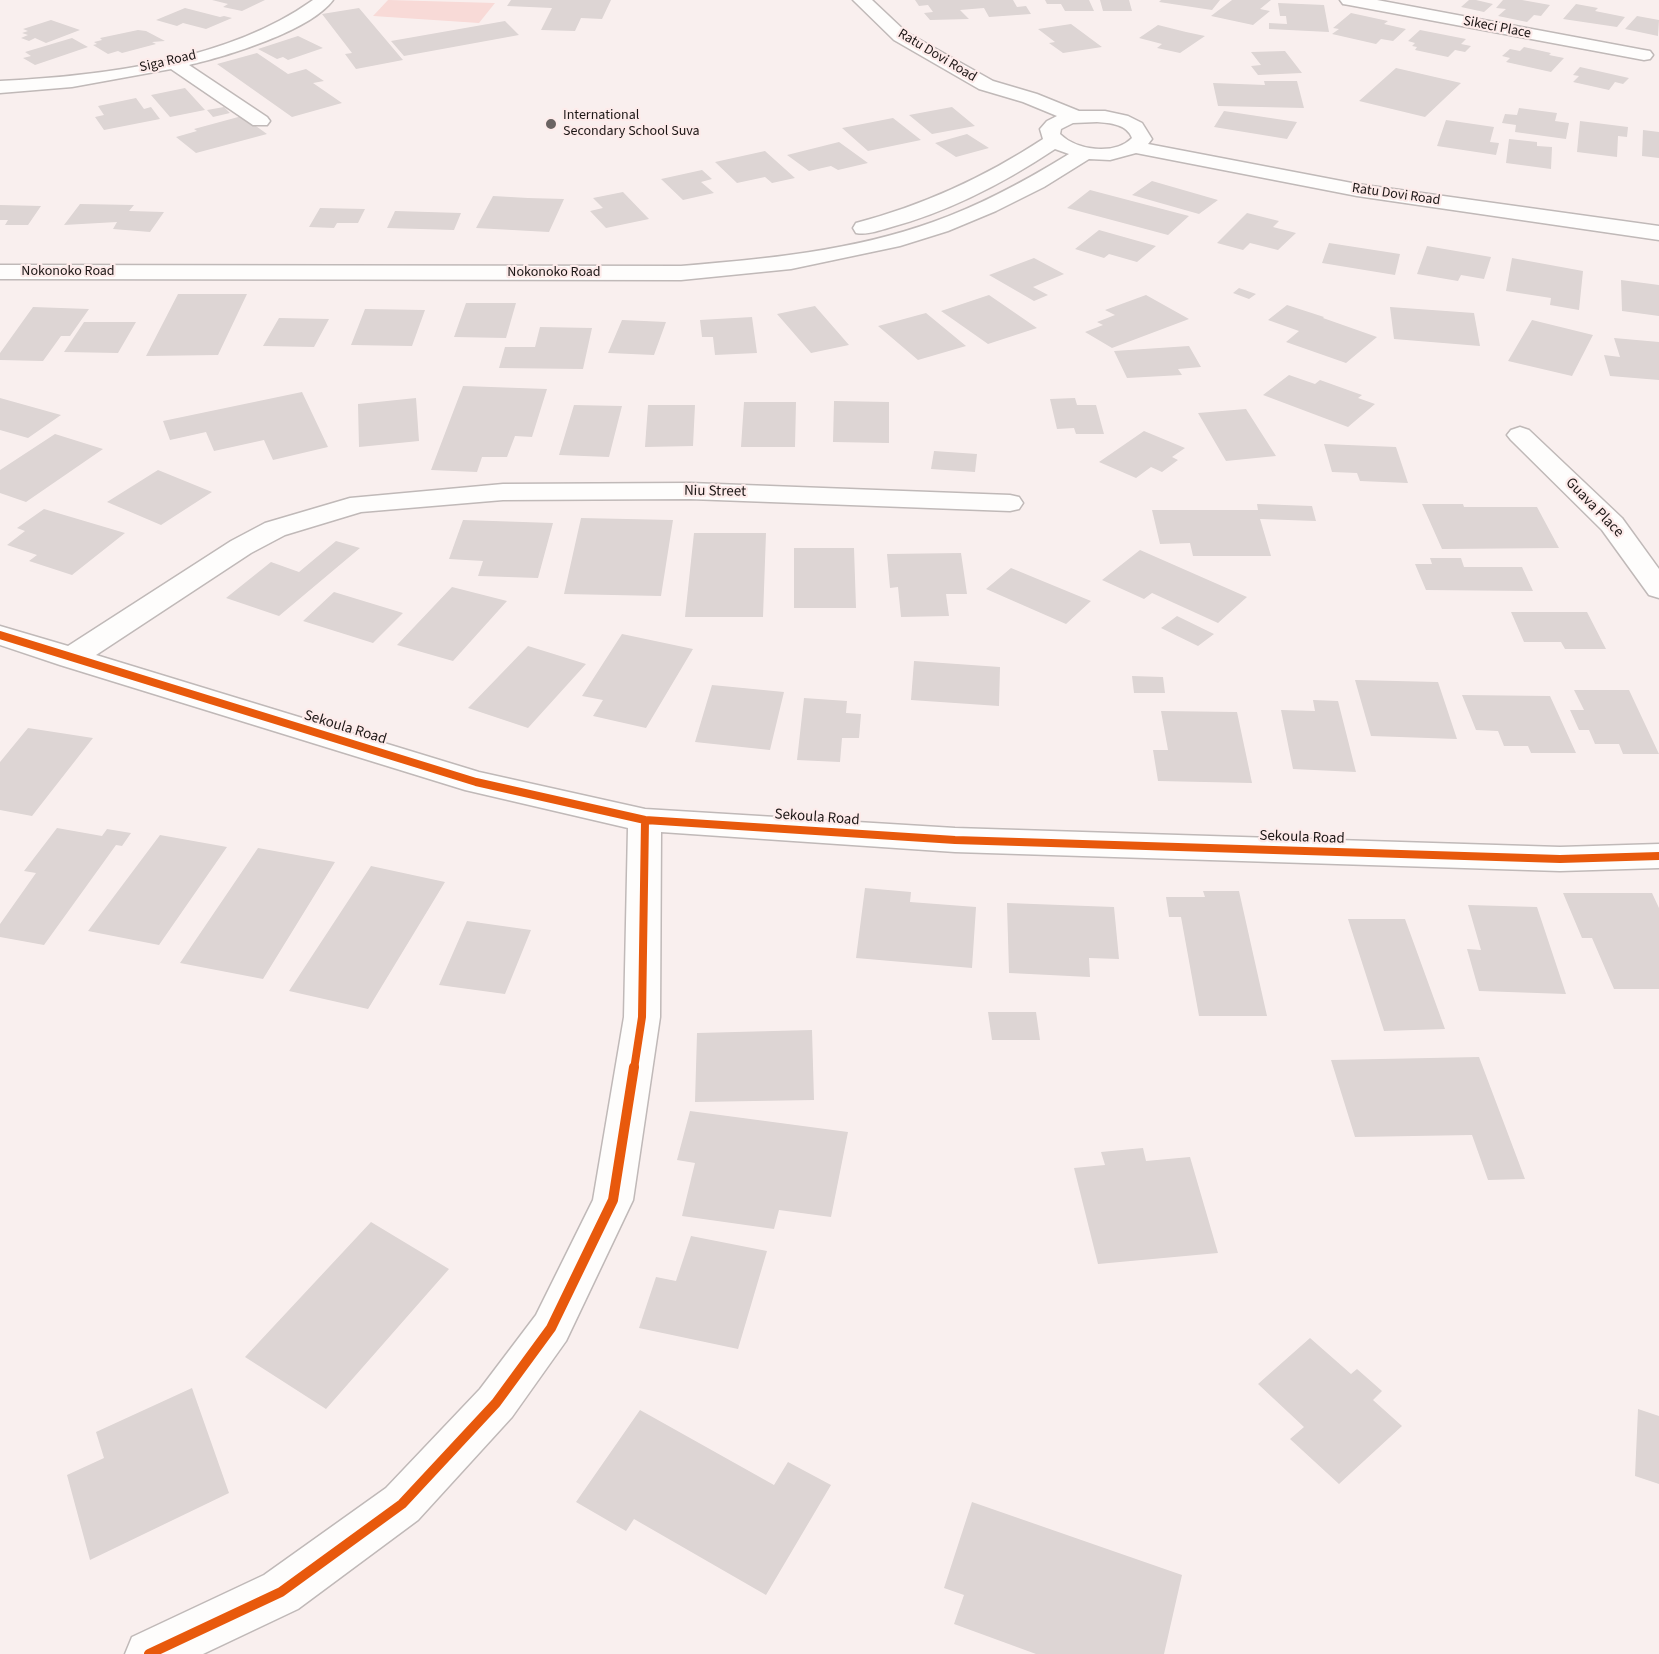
<!DOCTYPE html>
<html>
<head>
<meta charset="utf-8">
<style>
  body { margin:0 }
  canvas { display:block; background:#f9efee }
</style>
</head>
<body>
<canvas width="1659" height="1654"></canvas>
<script>
const ctx = document.querySelector('canvas').getContext('2d');
ctx.lineJoin = 'round';
function paint(path, color) { ctx.fillStyle = color; ctx.fill(path, 'evenodd'); }
function strokePath(path, color, width, dash) { ctx.strokeStyle = color; ctx.lineWidth = width; ctx.lineCap = dash ? 'butt' : 'round'; ctx.setLineDash(dash || []); ctx.stroke(path); }
function write(font, color, halo, rows, align = 'center') {
  ctx.font = font + ' "Source Sans 3",sans-serif'; ctx.lineWidth = 4.5; ctx.setLineDash([]); ctx.textBaseline = 'middle'; ctx.strokeStyle = halo; ctx.fillStyle = color; for (const [text, x, y, turn = 0] of rows) {
    ctx.save(); ctx.translate(x, y); ctx.rotate((+turn || 0) * Math.PI / 180); ctx.textAlign = isNaN(turn) ? turn : align; if (halo) ctx.strokeText(text, 0, 0); ctx.fillText(text, 0, 0); ctx.restore();
  }
}
paint(new Path2D(`
  M388 0 495 3 479 23 373 16Z`), '#f8dad7');
paint(new Path2D(`
  M212 0H265L242 11 223 7 228 4Z
  M511 0H611L602 19 581 18 575 31 541 30 552 8 507 6Z
  M915 0H1013L1017 7 1026 6 1031 14 989 17 984 8 960 10 969 19 930 20 924 13 933 12 928 5 919 6Z
  M1045 0H1089L1094 11H1065L1061 4H1047Z
  M1100 0H1129L1132 11H1103Z
  M1161 0H1220L1212 10 1159 2Z
  M1232 0H1271L1260 9 1270 11 1253 25 1211 16Z
  M1469 0H1476L1493 4 1484 12 1461 7Z
  M1503 0H1522L1550 5 1541 16 1534 15 1527 22 1498 16 1506 9 1496 8Z
  M1278 3 1324 5 1329 32 1269 29V23L1287 24 1286 16H1280Z
  M1576 4 1598 8 1595 11 1625 17 1617 27 1563 19Z
  M185 8 220 17 224 16 232 18 206 29 183 23 177 26 156 20Z
  M359 8 403 60 356 69 345 54 352 53 322 14Z
  M1351 13 1388 21 1384 24 1406 29 1393 41 1381 39 1376 44 1332 34 1339 29 1333 28Z
  M1637 16 1659 20 1658 36 1625 29Z
  M51 20 80 30 46 43 35 38 29 41 21 38 28 35 22 33 28 31 23 29Z
  M505 21 519 35 404 56 391 41Z
  M1071 24 1102 47 1063 53 1049 43 1055 42 1038 29Z
  M1158 25 1186 32 1205 36 1180 53 1157 48 1162 44 1139 38Z
  M138 30 146 31 165 41 152 42 156 44 122 53 118 51 108 54 93 45 97 44 94 42 102 40 100 38Z
  M1420 30 1466 39 1461 44 1471 46 1465 52 1455 50 1448 57 1415 50 1417 47 1412 46 1415 43 1408 41Z
  M298 36 323 48 288 60 283 57 277 59 258 49Z
  M72 38 88 47 35 65 23 58 31 56 25 52Z
  M1524 47 1551 53 1549 55 1564 58 1551 72 1506 62 1510 58 1502 56 1510 49 1520 51Z
  M1285 51 1302 73 1258 75 1251 66 1261 65 1251 52Z
  M257 53 288 74 306 69 324 81 313 83 342 103 292 117 217 64Z
  M1580 67 1629 78 1623 84 1615 82 1609 90 1573 82 1579 76 1573 75Z
  M1396 68 1461 83 1425 117 1359 101Z
  M1264 81H1297L1304 108 1218 106 1213 83 1265 85Z
  M185 88 205 110 170 117 151 95Z
  M136 98 144 109 151 107 160 119 104 130 95 117 104 115 98 106Z
  M224 107 230 113 213 117 207 110Z
  M952 107 975 126 932 134 909 115Z
  M1519 108 1557 113 1555 121 1569 123 1566 139 1515 132 1516 125 1502 123 1505 114 1517 115Z
  M1224 111 1297 122 1287 139 1214 127Z
  M242 116 267 134 196 153 176 137 197 131 194 129Z
  M893 118 921 140 868 151 842 128Z
  M1446 120 1494 127 1490 142 1499 143 1496 155 1437 146Z
  M1580 121 1628 127 1627 137 1618 136 1617 157 1577 152Z
  M1643 130 1659 132V158L1642 156Z
  M967 134 989 148 956 157 935 143Z
  M1509 139 1537 142V146L1552 147 1551 169 1506 163Z
  M839 142 868 163 838 170 831 166 809 171 787 155Z
  M765 151 795 178 772 183 765 177 737 183 715 162Z
  M702 170 712 179 701 182 714 193 683 200 661 179Z
  M1152 181 1218 200 1199 214 1132 195Z
  M1090 190 1189 216 1168 235 1067 208Z
  M623 192 649 219 606 228 590 211 603 208 593 198Z
  M493 196 528 198 564 199 549 232 476 228Z
  M80 204 134 205 129 211 164 212 150 232 113 229 117 222 64 225Z
  M0 205 41 206 28 225H5L8 220H0Z
  M320 208 365 209 358 223H337L334 228 309 227Z
  M395 211 461 213 454 230 387 228Z
  M1247 213 1279 221 1273 227 1296 233 1278 250 1250 243 1243 250 1217 243Z
  M1099 230 1156 246 1137 262 1109 254 1104 258 1075 249Z
  M1329 243 1400 254 1395 275 1322 263Z
  M1427 246 1491 257 1484 279 1461 275 1458 281 1417 274Z
  M1034 258 1064 274 1033 287 1048 295 1034 301 989 275Z
  M1512 258 1583 271 1579 310 1550 305 1551 298 1506 291Z
  M1621 280 1659 285V316L1622 311Z
  M1239 288 1256 294 1249 299 1233 293Z
  M178 294H247L218 355 146 356Z
  M989 295 1037 328 988 344 941 311Z
  M1146 295 1189 319 1112 348 1085 332 1103 325 1097 322 1115 315 1105 310Z
  M466 303H516L506 338 454 337Z
  M1287 305 1324 317 1323 318 1377 337 1346 363 1286 342 1299 331 1268 320Z
  M815 306 849 345 811 353 777 314Z
  M33 307 89 309 70 336H61L43 361 0 360V353Z
  M1390 307 1474 313 1480 346 1394 339Z
  M365 309 425 310 412 346 351 345Z
  M926 313 966 346 918 360 878 326Z
  M752 317 757 353 715 355 713 337H702L700 320Z
  M279 318 329 319 314 347 263 346Z
  M622 320 666 322 654 355 608 353Z
  M1532 320 1593 335 1572 376 1508 361Z
  M84 322H136L118 353 64 352Z
  M540 327 592 328 583 369 499 368 505 347H535Z
  M1614 338 1659 342V380L1610 376 1604 355 1620 357Z
  M1189 346 1201 367 1178 369 1182 375 1127 378 1114 351Z
  M1289 375 1315 384 1320 380 1362 395 1358 398 1375 404 1348 427 1263 395Z
  M463 386 547 389 532 437 515 436 507 457H482L477 472 431 470Z
  M302 392 328 447 273 460 264 440 214 451 206 432 170 440 163 421Z
  M0 398 61 415 28 438 0 430Z
  M416 398 419 441 359 447 358 404Z
  M1075 398 1077 405H1096L1104 434H1076L1074 428 1057 429 1050 399Z
  M834 401 889 402V443L833 442Z
  M744 402H796L795 447H741Z
  M574 405 622 406 609 457 559 455Z
  M648 405H695L693 446 645 447Z
  M1246 409 1276 456 1226 461 1198 413Z
  M1144 431 1185 448 1172 457 1178 460 1162 472 1151 467 1136 478 1099 462Z
  M55 434 103 449 26 502 0 493V470Z
  M1324 444 1396 447 1408 483 1360 481 1357 473 1332 472Z
  M934 451 977 454 975 472 931 469Z
  M158 470 212 492 161 525 107 502Z
  M1257 504 1312 506 1316 521 1260 519 1271 556H1193L1190 543 1160 544 1152 510H1258Z
  M1422 504H1463L1464 507H1537L1559 548 1442 549Z
  M44 509 125 533 72 575 29 561 37 555 7 545 25 531 17 528Z
  M581 518 673 520 661 596 564 594Z
  M463 520 553 523 538 578 478 576 483 561 449 559Z
  M694 533H766L763 617H685Z
  M336 541 360 548 279 616 226 598 271 562 299 572Z
  M794 548H854L856 608H794Z
  M1140 550 1247 597 1218 623 1152 593 1144 599 1102 580Z
  M961 553 967 594H946L949 616 901 617 898 587 890 588 887 554Z
  M1430 558H1461L1464 567H1522L1533 591 1426 590 1415 564H1432Z
  M1011 568 1091 601 1066 624 986 589Z
  M452 587 507 601 453 661 397 645Z
  M334 592 403 613 373 643 303 621Z
  M1511 612H1587L1606 649H1565L1561 642H1524Z
  M1177 616 1214 634 1198 646 1161 628Z
  M622 634 693 649 646 728 593 716 603 700 582 696Z
  M528 646 586 664 528 728 468 708Z
  M914 661 1000 667 999 706 911 700Z
  M1132 676 1163 677 1165 693H1134Z
  M1355 680 1438 682 1457 739 1371 736Z
  M712 685 784 692 770 750 695 742Z
  M1574 690H1629L1659 754H1623L1619 744H1595L1589 730H1579L1570 710H1584Z
  M1462 695 1550 696 1576 753H1531L1528 746H1504L1498 731 1476 730Z
  M804 698 847 701 846 713 861 714 859 738H842L840 762 797 760Z
  M1313 700 1338 701 1356 772 1293 769 1281 710 1315 711Z
  M1161 711 1237 712 1252 783 1158 781 1153 750H1168Z
  M28 728 93 738 32 816 0 810V762Z
  M57 828 102 836 107 829 131 833 122 846 116 845 44 945 0 937V924L36 873 24 871Z
  M160 835 227 847 159 945 88 931Z
  M258 848 335 862 263 979 180 963Z
  M371 866 445 882 368 1009 289 991Z
  M865 888 911 892 910 902 976 907 972 968 856 958Z
  M1203 891H1239L1267 1016H1199L1181 917H1169L1166 897H1205Z
  M1563 893H1652L1659 908V989H1614L1592 938H1582Z
  M1007 903 1114 907 1119 959 1089 958 1090 977 1009 973Z
  M1468 905 1537 907 1566 994 1479 991 1467 949 1481 950Z
  M1348 919H1405L1445 1029 1384 1031Z
  M467 921 531 930 505 994 439 985Z
  M988 1012H1036L1040 1040H992Z
  M812 1030 814 1100 695 1102 697 1033Z
  M1479 1057 1525 1179 1488 1180 1472 1135 1355 1137 1331 1060Z
  M690 1111 848 1132 831 1217 779 1210 774 1229 682 1216 695 1163 677 1160Z
  M1143 1148 1146 1161 1190 1157 1218 1253 1098 1264 1074 1168 1105 1165 1101 1152Z
  M371 1222 449 1269 326 1409 245 1357Z
  M691 1236 767 1251 738 1349 639 1328 656 1277 676 1281Z
  M1310 1338 1351 1374 1357 1369 1382 1391 1373 1400 1402 1426 1339 1484 1290 1439 1304 1427 1258 1384Z
  M192 1388 229 1493 90 1560 67 1475 104 1458 96 1432Z
  M1638 1409 1659 1416V1484L1635 1476Z
  M640 1410 774 1485 788 1462 831 1485 766 1595 634 1519 626 1531 576 1502Z
  M972 1502 1182 1575 1164 1654H1036L954 1624 964 1595 944 1588Z`), '#ddd5d4');
const minor = new Path2D(`
  M313 0H333C310 31 227 56 189 65L267 117 270 121 267 125H253L171 69 72 87 0 93V81C102 76 228 61 313 0Z
  M1340 0H1377L1644 50 1650 51 1653 55 1650 59 1644 60 1349 5 1343 4Z
  M1520 427 1529 430 1622 518 1659 569V598L1649 595 1602 530 1511 440 1507 435 1511 430Z
  M690 483 1010 495 1019 497 1023 503 1019 509 1010 511 690 499 503 500 361 512 285 535 251 553 96 655 479 772 645 809 955 828 1560 847 1659 844V868L1560 871 955 852 661 832 660 1017 633 1200 566 1341 512 1417 418 1520 298 1609 203 1654H125L132 1637 264 1575 386 1488 480 1389 536 1315 593 1200 624 1017 628 828 465 790 60 665 0 645V626L68 646 231 541 265 523 350 498 503 484Z`);
const major = new Path2D(`
  M853 0H872L906 32 993 81 1037 94 1079 111H1105L1128 116 1142 123 1152 139 1148 144 1357 184 1659 226V240L1357 196 1136 153 1110 160 1089 159 1044 187 996 211 948 231 900 246 791 269 681 280 0 279V265L681 266C766 259 852 251 933 222 981 205 1025 181 1069 154L1055 149C1004 183 948 212 888 228 877 231 867 235 856 233L853 228 856 223C924 205 985 177 1043 139L1040 129 1047 121 1057 116 1023 102 979 89 894 40ZM1097 122C1110 123 1127 124 1132 138 1114 156 1076 150 1060 134L1061 129 1073 123Z`);
strokePath(minor, '#c0b9b8', 3);
strokePath(major, '#c0b9b8', 3);
paint(minor, '#fefdfc');
paint(major, '#fefdfc');
strokePath(new Path2D(`
  M0 635 476 782 645 820 955 840 1560 859 1659 856
  M634 1069 642 1017 645 820`), '#e8590c', 8);
strokePath(new Path2D(`
  M149 1654 281 1592 402 1504 496 1403 551 1328 613 1200 634 1067`), '#e8590c', 10);
for (const [x, y, r, color] of [
  [551,124,6,"#6a6362"]
]) { const dot = new Path2D(); dot.arc(x, y, r, 0, 2 * Math.PI); ctx.fillStyle = color; ctx.fill(dot); strokePath(dot, '#fdebea', 2); }
write('14px', '#1d1716', '#fdebea', [
  ["Sikeci Place",1497,28,11],
  ["Ratu Dovi Road",937,56,31],
  ["Siga Road",168,62,-13],
  ["Ratu Dovi Road",1396,195,8],
  ["Nokonoko Road",68,272],
  ["Nokonoko Road",554,273]
]);
write('14px', '#1d1716', '#fdebea', [
  ["International",563,116],
  ["Secondary School Suva",563,132]
], 'left');
write('15px', '#1d1716', '#fdebea', [
  ["Niu Street",715,492,1],
  ["Guava Place",1594,508,46],
  ["Sekoula Road",345,728,17],
  ["Sekoula Road",817,818,4],
  ["Sekoula Road",1302,838,2]
]);
</script>
</body>
</html>
